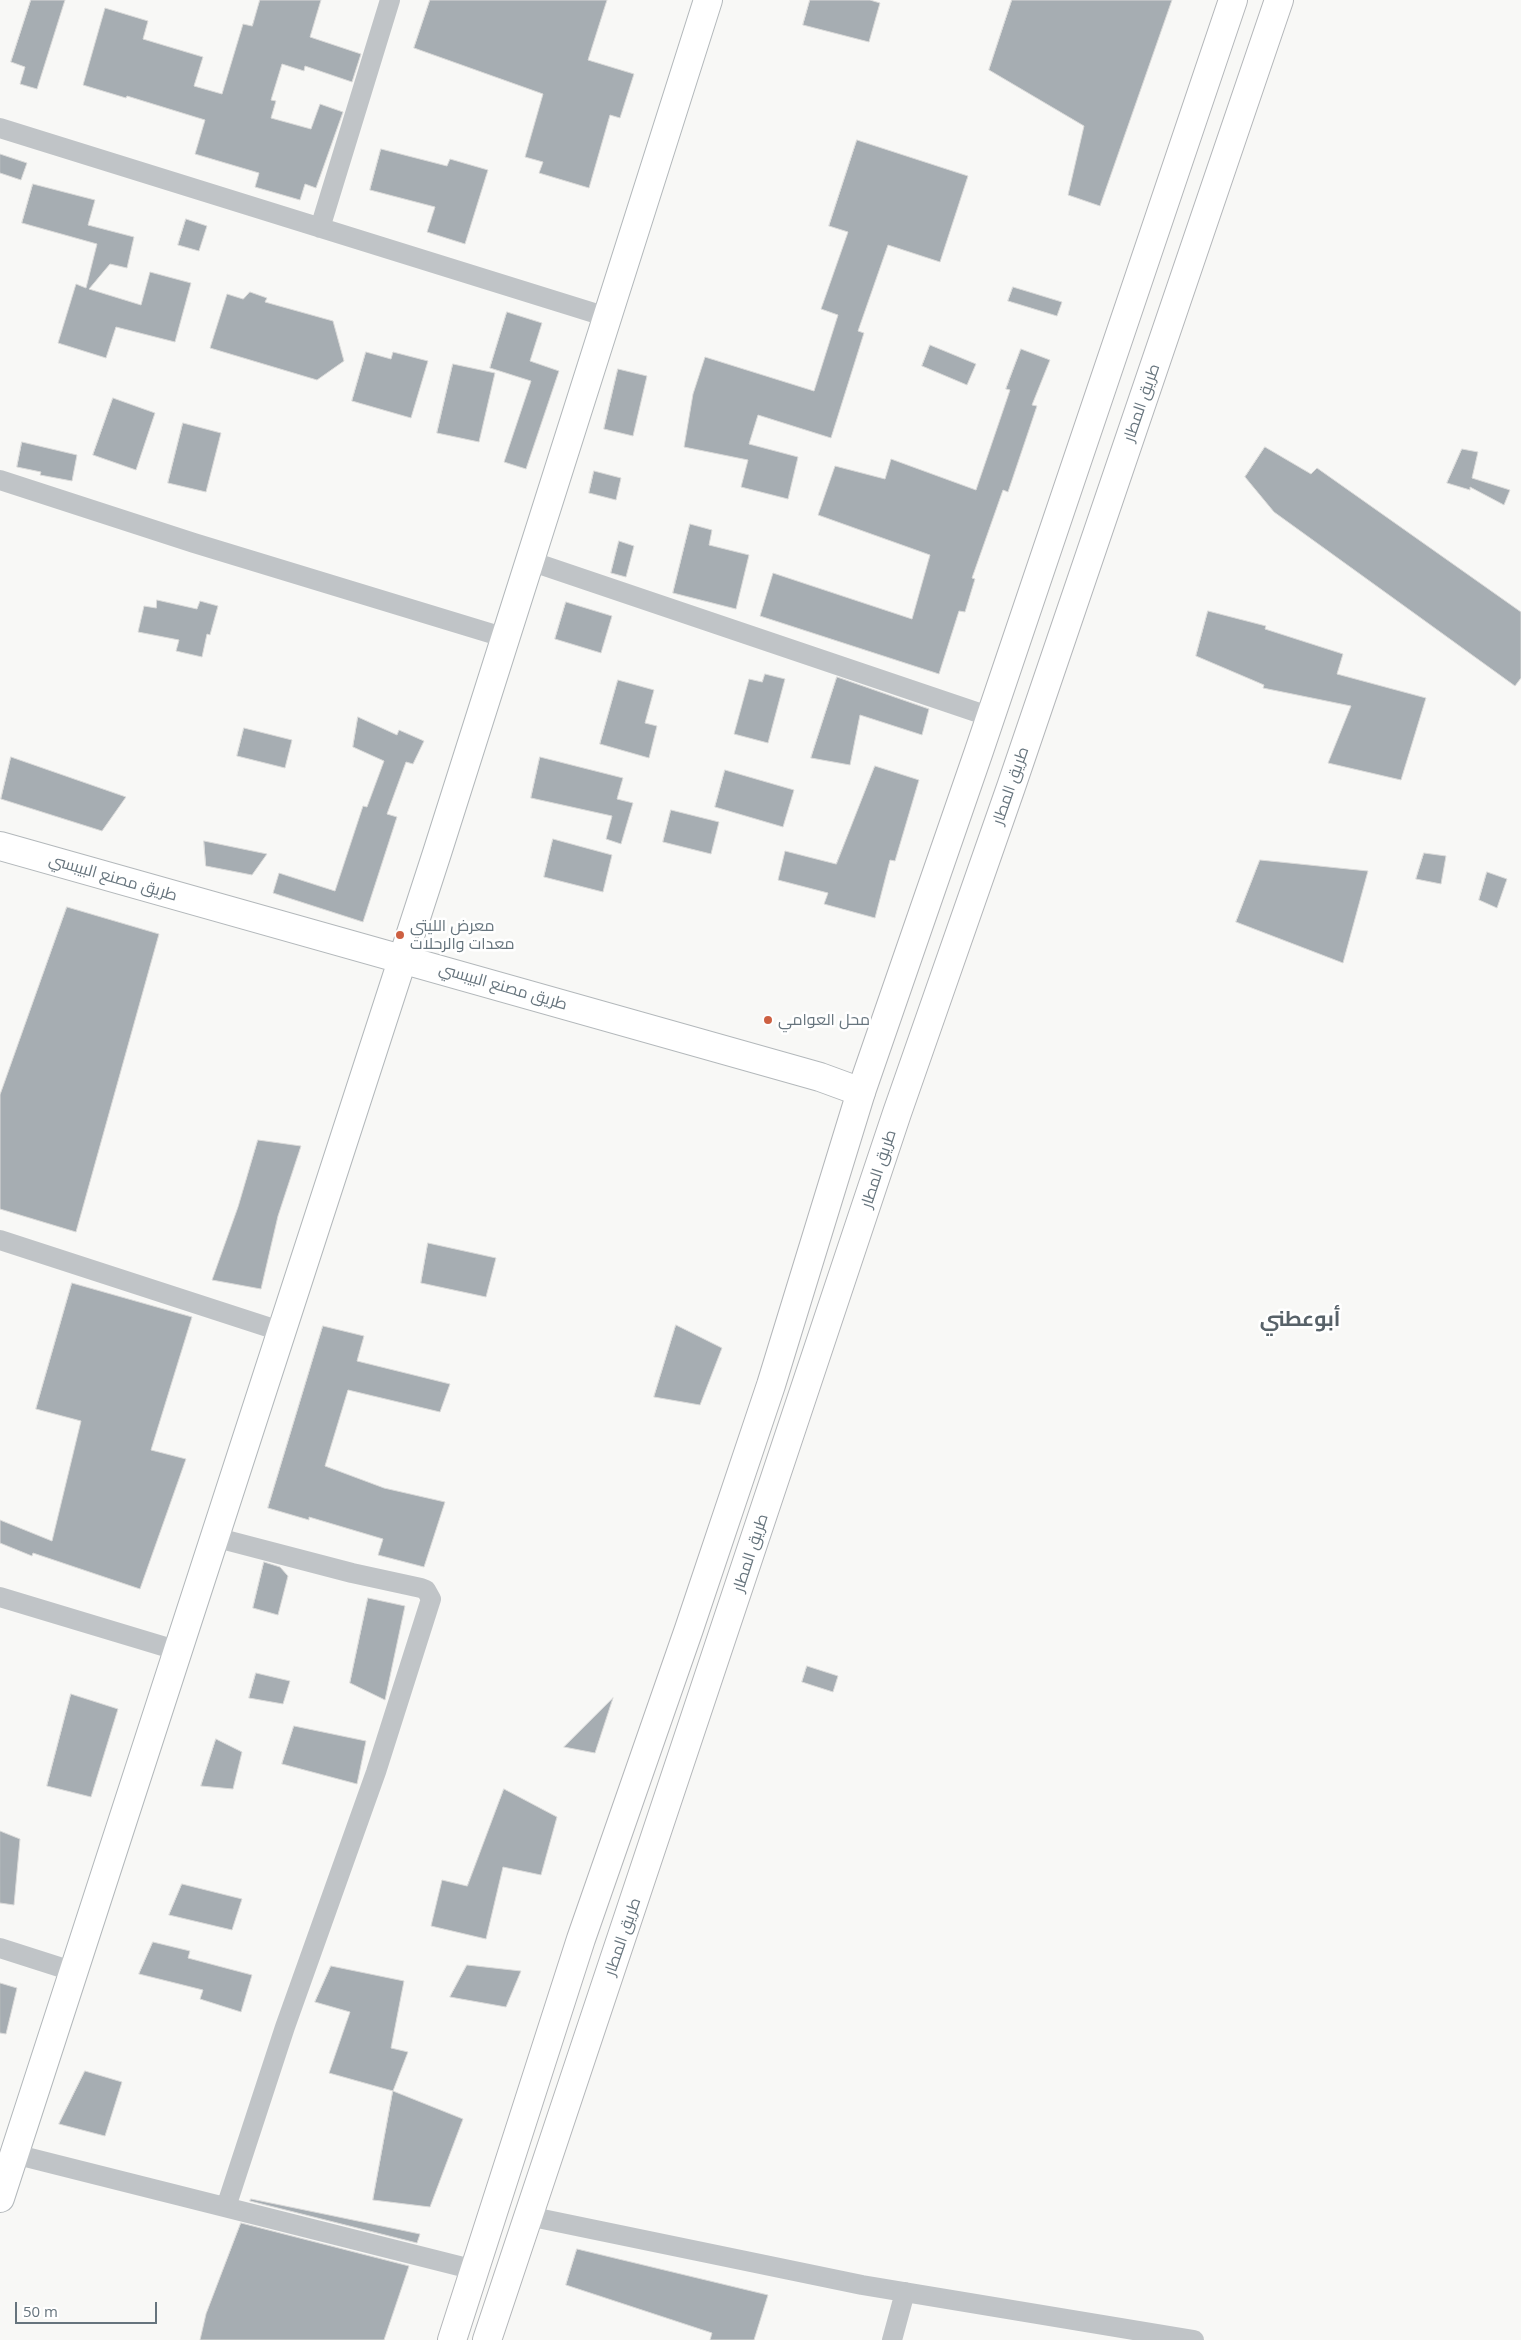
<!DOCTYPE html>
<html>
<head>
<meta charset="utf-8">
<style>
  body { margin:0 }
  #map { position:relative; width:1521px; height:2340px; overflow:hidden; background:#f8f8f6; font-family:"Open Sans",sans-serif }
  canvas { display:block }
  .scale { position:absolute; left:15px; top:2302px; width:142px; height:22px; box-sizing:border-box; border:2px solid #66747d; border-top:0; padding-left:6px; font-size:15px; line-height:18px; white-space:nowrap; color:#66747d; -webkit-text-stroke:4px #fff; paint-order:stroke }
</style>
</head>
<body>
<div id="map">
<canvas width="1521" height="2340"></canvas>
<div class="scale">50 m</div>
</div>
<script>
const ctx = document.querySelector('canvas').getContext('2d');
ctx.lineJoin = 'round';
function paint(path, color) { ctx.fillStyle = color; ctx.fill(path, 'evenodd'); }
function strokePath(path, color, width, dash) { ctx.strokeStyle = color; ctx.lineWidth = width; ctx.lineCap = dash ? 'butt' : 'round'; ctx.setLineDash(dash || []); ctx.stroke(path); }
function write(font, color, halo, rows, align = 'center') {
  ctx.font = font + ' "Open Sans",Cairo,sans-serif'; ctx.lineWidth = 5; ctx.setLineDash([]); ctx.textBaseline = 'middle'; ctx.strokeStyle = halo; ctx.fillStyle = color; for (const [text, x, y, turn = 0] of rows) {
    ctx.save(); ctx.translate(x, y); ctx.rotate((+turn || 0) * Math.PI / 180); ctx.textAlign = isNaN(turn) ? turn : align; if (halo) ctx.strokeText(text, 0, 0); ctx.fillText(text, 0, 0); ctx.restore();
  }
}
const building = new Path2D(`
  M31 0H65L37 89 20 84 25 67 11 62Z
  M260 0H321L310 37 361 54 352 82 305 66 304 71 282 64 271 100 276 101 271 118 311 129 320 104 343 112 316 188 305 184 300 200 255 187 259 173 195 154 205 120 127 96 126 98 83 85 105 8 148 21 143 39 203 57 194 86 222 94 243 24 252 26Z
  M430 0H607L588 60 634 74 620 118 610 115 589 188 539 173 543 162 525 157 543 94 414 48Z
  M810 0H870L880 3 869 42 803 25Z
  M1012 0H1172L1100 206 1068 195 1084 126 989 70Z
  M857 140 968 176 940 262 888 245 858 331 864 333 831 438 758 415 749 444 798 457 788 499 741 487 748 460 684 447 693 394 705 357 814 391 838 315 821 309 848 232 829 226Z
  M381 149 447 166 450 159 488 170 465 244 427 232 435 207 370 190Z
  M0 154 27 163 21 180 0 173Z
  M33 184 95 200 88 225 134 237 127 268 110 264 89 289 141 305 150 272 191 283 175 342 116 327 106 358 58 343 76 284 86 288 97 244 22 223Z
  M186 219 207 226 199 251 178 245Z
  M1013 287 1062 302 1057 316 1008 301Z
  M250 292 267 298 265 302 333 321 344 361 317 380 210 348 227 294 243 299Z
  M507 312 542 323 530 361 559 371 526 469 504 462 531 381 490 368Z
  M930 345 976 364 967 385 922 366Z
  M1021 349 1050 360 1032 405 1037 406 1008 492 1003 490 972 578 975 579 965 612 959 611 939 674 760 616 773 573 912 619 930 555 818 515 835 466 885 479 891 459 976 490 1010 390 1006 389Z
  M366 352 391 359 393 352 428 361 411 418 352 401Z
  M453 364 495 373 479 442 437 433Z
  M618 369 647 376 633 436 604 429Z
  M113 398 155 413 136 470 93 455Z
  M183 423 221 433 206 492 168 483Z
  M22 442 77 455 72 481 40 475 41 472 17 467Z
  M1265 447 1311 474 1317 468 1521 612V678L1515 686 1274 512 1245 477Z
  M1462 449 1478 452 1472 478 1510 490 1504 505 1470 487V490L1447 483Z
  M594 471 621 478 616 500 589 493Z
  M690 524 712 530 709 545 749 555 736 609 673 593Z
  M619 541 634 546 626 577 611 573Z
  M157 600 197 609 200 601 218 606 210 635 207 634 202 657 176 651 179 640 138 632 144 606 156 608Z
  M566 602 612 616 601 653 555 639Z
  M1208 611 1266 626 1265 629 1343 654 1337 674 1426 698 1401 780 1328 763 1351 706 1263 688 1264 685 1196 656Z
  M765 674 785 679 768 743 734 734 749 679 762 682Z
  M837 677 929 709 922 735 860 715 850 765 811 758Z
  M618 680 654 690 645 723 657 726 649 758 600 744Z
  M358 717 397 735 399 730 424 741 413 764 406 762 387 814 397 817 363 922 273 893 279 873 335 891 363 806 367 807 384 761 353 747Z
  M244 728 292 740 285 768 237 756Z
  M11 757 126 797 102 831 1 799Z
  M540 757 623 778 617 799 633 803 621 844 606 839 612 816 531 798Z
  M875 766 919 780 895 861 890 860 875 918 824 904 828 893 778 880 785 851 836 864Z
  M725 770 794 790 783 827 715 807Z
  M671 810 719 822 711 854 663 842Z
  M553 839 612 855 603 892 544 877Z
  M204 841 267 854 252 875 206 866Z
  M1424 853 1446 856 1441 884 1416 879Z
  M1260 860 1368 871 1343 963 1236 922Z
  M1487 872 1507 879 1497 908 1479 900Z
  M67 907 159 934 76 1232 0 1209V1095Z
  M258 1140 301 1146 278 1216 261 1289 212 1280 238 1207Z
  M428 1243 496 1258 486 1297 421 1283Z
  M72 1283 192 1317 151 1450 186 1459 140 1589 33 1553 32 1556 0 1543V1520L52 1541 81 1421 36 1409Z
  M676 1325 722 1348 700 1405 654 1397Z
  M323 1326 364 1336 357 1361 450 1384 440 1412 348 1390 325 1466 384 1488 445 1502 424 1567 378 1555 383 1539 309 1517V1520L268 1508Z
  M264 1562 280 1567 288 1576 278 1615 253 1608Z
  M368 1598 405 1606 385 1700 350 1683Z
  M807 1666 838 1676 833 1692 802 1682Z
  M256 1673 290 1681 283 1704 249 1698Z
  M71 1694 118 1709 91 1797 47 1786Z
  M613 1698 595 1753 564 1747Z
  M294 1726 366 1741 357 1784 282 1764Z
  M216 1739 242 1752 233 1789 201 1786Z
  M504 1789 557 1817 541 1875 503 1867 486 1939 431 1926 442 1880 467 1886Z
  M0 1831 20 1839 14 1905 0 1903Z
  M182 1884 242 1899 232 1930 169 1915Z
  M153 1942 190 1951 188 1958 252 1975 241 2012 200 1999 203 1990 139 1974Z
  M467 1965 521 1971 506 2007 450 1997Z
  M331 1966 404 1981 391 2048 408 2052 393 2091 329 2073 350 2012 315 2002Z
  M0 1983 17 1988 6 2034 0 2033Z
  M85 2071 122 2082 105 2136 59 2124Z
  M393 2091 463 2119 430 2207 373 2200Z
  M251 2199 329 2215 420 2234 417 2243 250 2201Z
  M241 2223 409 2266 384 2340H200L206 2314Z
  M577 2249 768 2295 754 2340H710L712 2333 566 2285Z`);
paint(building, '#a6adb2');
strokePath(building, '#dadad9', 1);
const secondary = new Path2D(`
  M0 846 820 1077 861 1092
  M0 2198 437 853 708 0`);
const highway = new Path2D(`
  M452 2340 581 1939 689 1629 771 1385 861 1092 979 751 1233 0
  M487 2340 897 1113 1011 787 1279 0`);
strokePath(secondary, '#b3b8bb', 30);
strokePath(highway, '#b4b7ba', 30);
strokePath(new Path2D(`
  M0 128 607 317
  M320 228 390 0
  M0 480 194 543 506 638
  M530 561 991 717
  M0 1240 280 1331
  M214 1537 352 1573 421 1588 426 1590 431 1599 376 1772 285 2027 226 2207
  M0 1597 179 1651
  M0 1948 75 1972
  M14 2154 475 2270
  M528 2216 862 2285 1194 2340
  M892 2340 905 2292`), '#c0c4c7', 20);
strokePath(secondary, '#fff', 28);
strokePath(highway, '#fff', 28);
for (const [x, y, r, color] of [
  [400,935,5,"#cd6042"],
  [768,1020,5,"#cd6042"]
]) { const dot = new Path2D(); dot.arc(x, y, r, 0, 2 * Math.PI); ctx.fillStyle = color; ctx.fill(dot); strokePath(dot, '#fff', 2); }
write('16px', '#66747d', '#fff', [
  ["طريق المطار",1142,403,-71],
  ["طريق المطار",1011,786,-71],
  ["طريق مصنع البيبسي",113,878,16],
  ["طريق مصنع البيبسي",503,987,16],
  ["طريق المطار",879,1169,-72],
  ["طريق المطار",751,1553,-72],
  ["طريق المطار",623,1937,-71]
]);
write('16px', '#66747d', '#fff', [
  ["معرض الليتي",410,926],
  ["معدات والرحلات",410,944],
  ["محل العوامي",778,1020]
], 'left');
write('bold 21px', '#586269', '#fff', [
  ["أبوعطني",1300,1320]
]);
</script>
</body>
</html>
